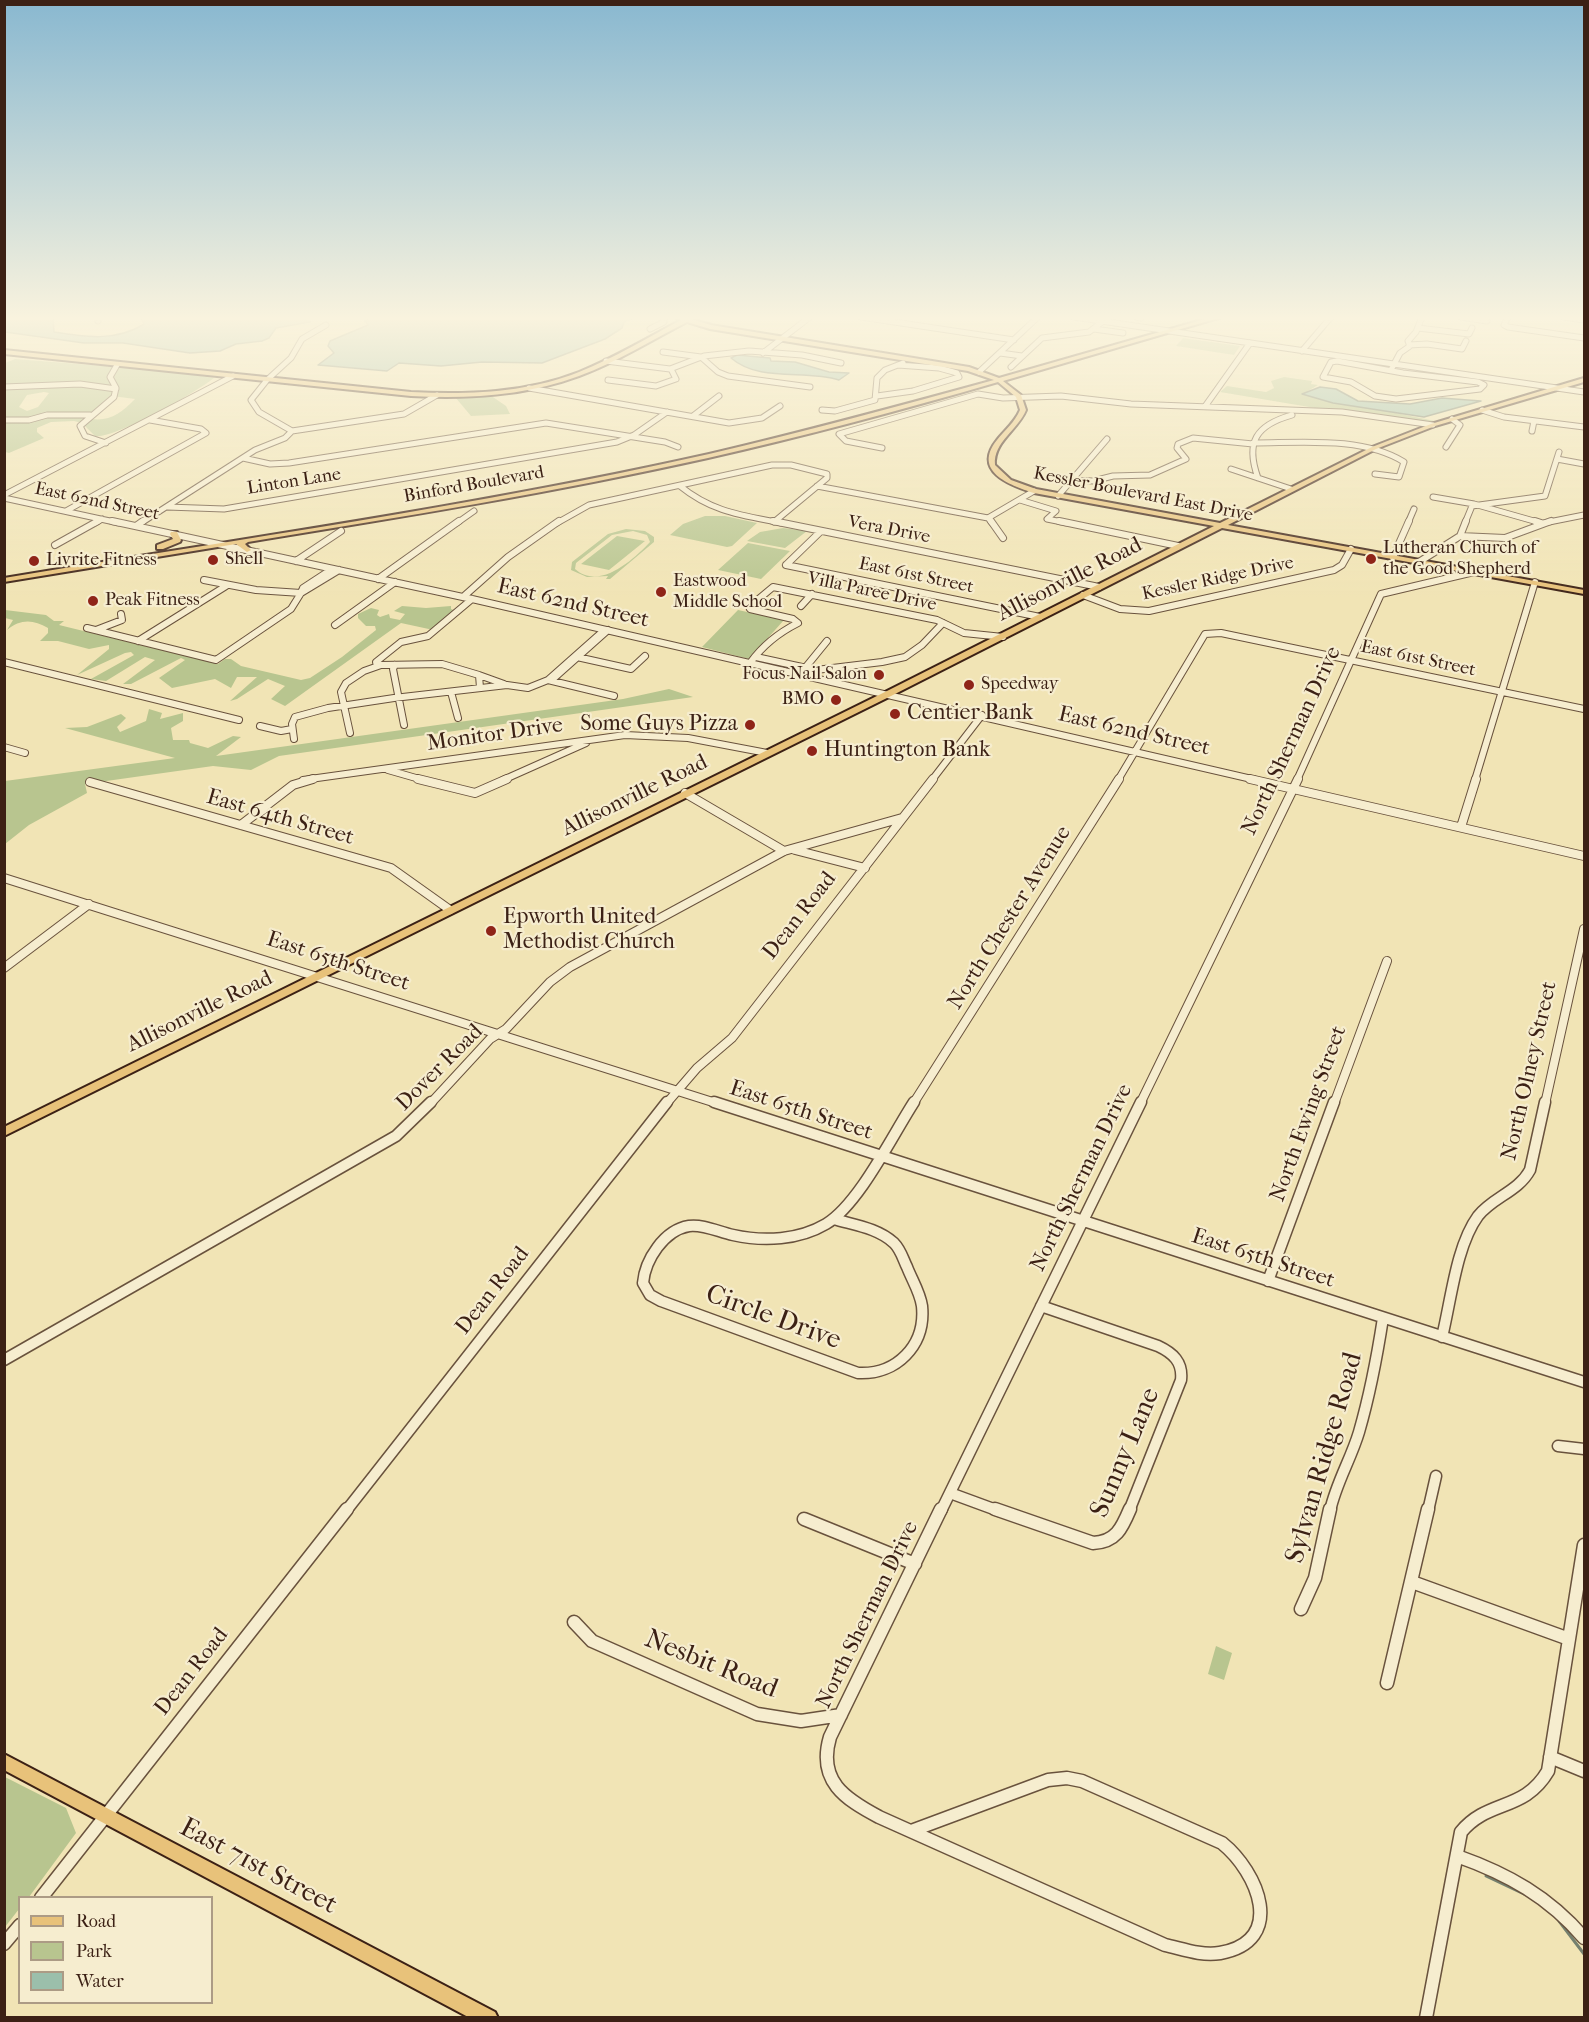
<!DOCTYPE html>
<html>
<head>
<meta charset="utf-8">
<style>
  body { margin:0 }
  #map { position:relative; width:1589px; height:2022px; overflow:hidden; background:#f1e4b5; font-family:"IM FELL French Canon",serif }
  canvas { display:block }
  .frame { position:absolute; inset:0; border:6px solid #3c2115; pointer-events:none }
  .legend { position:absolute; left:18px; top:1896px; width:195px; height:108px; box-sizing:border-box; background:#f6edcf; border:2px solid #ac9b85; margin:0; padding:8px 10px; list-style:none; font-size:18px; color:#3c2115 }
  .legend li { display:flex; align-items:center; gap:12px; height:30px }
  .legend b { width:30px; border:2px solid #ac9b85 }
</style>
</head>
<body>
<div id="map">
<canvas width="1589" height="2022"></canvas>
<div class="frame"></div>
<ul class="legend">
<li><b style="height:8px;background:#e8c27a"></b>Road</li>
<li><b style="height:16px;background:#b8c58f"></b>Park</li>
<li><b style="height:16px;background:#9bbfab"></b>Water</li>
</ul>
</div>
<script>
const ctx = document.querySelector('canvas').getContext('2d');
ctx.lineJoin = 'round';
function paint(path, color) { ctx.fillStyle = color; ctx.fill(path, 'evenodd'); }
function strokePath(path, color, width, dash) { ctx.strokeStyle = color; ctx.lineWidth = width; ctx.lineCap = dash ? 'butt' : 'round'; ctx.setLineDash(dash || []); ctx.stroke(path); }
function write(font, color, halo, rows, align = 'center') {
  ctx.font = font + ' "IM FELL French Canon",serif'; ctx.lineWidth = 4.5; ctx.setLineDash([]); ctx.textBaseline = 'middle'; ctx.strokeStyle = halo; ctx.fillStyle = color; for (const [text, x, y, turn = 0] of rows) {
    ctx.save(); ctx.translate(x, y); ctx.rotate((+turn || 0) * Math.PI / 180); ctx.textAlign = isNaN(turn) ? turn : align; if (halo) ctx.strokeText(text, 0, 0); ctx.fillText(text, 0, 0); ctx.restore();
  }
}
paint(new Path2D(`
  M1183 338 1240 346 1234 355 1176 346Z
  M15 359 169 371 214 378C197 392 113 440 95 436L82 423 74 421 51 422 37 428V432L44 438 9 453 5 452V363ZM44 392 49 393 38 407 27 411 19 407 27 395ZM112 396 135 399C121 414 107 423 87 418Z
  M1284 377 1312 381 1311 384 1318 385 1303 394 1435 421 1430 423 1327 410 1220 392 1227 386 1266 392 1274 388 1271 381Z
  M490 395 506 406 510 414 471 416 455 397Z
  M705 516H725L757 523 732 546 727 547 670 535 683 524Z
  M783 528 807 531 785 548 747 541 760 532Z
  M626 529 645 531 654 537V542L610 579H606L608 576 587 577 571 570 572 562 608 534ZM633 531 647 535 650 542C634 559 600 591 575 569L576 563 612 535Z
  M617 536 645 541 609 570 581 564Z
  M748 543 790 551 761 579 718 570Z
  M402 606 426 608 451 606V609L459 612 438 631 401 623 285 706 271 699 285 686 268 679 237 699 230 701 257 677H237L231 688 215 679 172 688 159 678 185 660 181 658 131 684H123L155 660 145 657 106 681 91 679 134 655 131 652 125 653 77 675 109 649V645L89 649 58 641H40L48 633V628C33 619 20 619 7 630L13 620 5 618V610L46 615 54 621H64L59 625 218 664 225 659H231L241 666 301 680 310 678 342 657 376 630 375 626H366L358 618V614L371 608 379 610 377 615 380 617 389 614 390 618 400 620 405 614 394 611Z
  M738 610 784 620 749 659 702 647Z
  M669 689 693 697 279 756 251 770 213 766 85 784 87 793 29 825 5 844V781L175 758 65 728 87 727 121 714 126 718 117 727 120 732 146 721 149 709 162 713 160 719 183 713V721L171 728 173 740H189L190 743 208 748 233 736 241 737 216 756 623 699Z
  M1216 1646 1232 1653 1224 1680 1208 1674Z
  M5 1777 66 1808 76 1833 29 1897 20 1898 19 1909 5 1927Z`), '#b8c58f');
const water = new Path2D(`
  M5 317H53L54 332C85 337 116 342 144 324L141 317H300L310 322 276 328 269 338 262 341 236 344 220 351 190 353 123 343H84L5 332Z
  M371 317H635L624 322 622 328 605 339 542 363 482 362 441 366 399 363 387 371 318 365 334 353 328 346 330 341 368 325 365 321Z
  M737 355 770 358 771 361 795 362 829 372 849 373 839 380C805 369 760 383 731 358Z
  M1320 387 1336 389 1358 401 1410 404 1442 398 1481 401 1424 417 1333 403 1302 394Z`);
paint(water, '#9bbfab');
strokePath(water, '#75806f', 1.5);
strokePath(new Path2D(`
  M1486 1876 1524 1894
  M1559 1921 1584 1954`), '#75806f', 3);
const minorFar4 = new Path2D(`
  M97 317 98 321
  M861 317 1014 340
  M1074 317 1584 392
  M1137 317 1141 318
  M1461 317 1487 321
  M1508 317 1504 325 1508 327 1584 338
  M1564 317 1584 320
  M1418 328 1469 334 1472 328
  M650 329 664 322V317
  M1094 329 1123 333
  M1409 345 1427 344 1462 349 1466 341
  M1302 351 1331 317
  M663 352 701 357 718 372 728 376 810 387
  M763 353 810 317
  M1000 353 1022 356
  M606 361 670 369 704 356 749 351 802 355 841 363
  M1337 361 1403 373 1478 382 1484 385 1480 389 1396 399 1375 396 1351 382 1323 377 1331 362Z
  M1011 367 1042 338 1089 332 1102 322
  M1392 368 1400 353 1410 346 1408 341 1416 332 1422 317
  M979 372 1038 317
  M608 380 656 386 676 379 671 369
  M4 387 80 384 116 389
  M529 388 729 423 762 418 780 406
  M877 396 913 391 959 377 957 373 939 368 898 365
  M1206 405 1250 343
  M822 410 835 411 875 400 877 378 885 370 903 363
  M1482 410 1504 417 1584 427
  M693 416 719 396
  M4 420H29L47 415H90
  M292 431 259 412 251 400 267 380 291 358 302 339 326 325
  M1532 431 1534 421
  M106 443 85 436 80 426 114 397 116 388 110 377 117 365
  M1253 443C1301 443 1362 436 1404 462L1399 477 1375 474
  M1446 447 1460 425 1452 419
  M882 448 846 441 839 434 978 394 1003 398 1061 396 1131 404 1342 412 1433 425
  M243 458 270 464 289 463 546 423 665 442 678 447
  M1557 459 1584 464
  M1231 469 1291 489
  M1258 478C1245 442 1256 425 1292 415
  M1072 480 1093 481 1113 476 1150 475 1186 459 1177 448 1178 444 1193 438 1253 444
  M680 486C712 512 741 515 781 523
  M817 486 988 518
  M4 495 233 376
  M1058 496 1107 439
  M1433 497 1474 504 1541 523
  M4 498 119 523
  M1020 500 1056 511 1047 519 1067 523
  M167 507 224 509 617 442 634 435 667 412
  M66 511 206 433 201 429 150 420
  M988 518 1034 491
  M988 518 992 523
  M95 523 102 519
  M141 523 255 450 285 438 292 431 404 414 437 395
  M457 523 474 511
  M557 523 589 505 772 465H791L827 474V478L774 522
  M1408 523 1414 509
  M1465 523 1472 506 1545 496 1559 452
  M1544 523 1584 515`);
const minorFar3 = new Path2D(`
  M112 521 472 599 1256 780
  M773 521 1099 587
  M991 521 1003 538
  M1059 521 1178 546
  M1535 521 1541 523
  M136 526 143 521
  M1460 536 1505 538 1551 521
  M55 545 98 521
  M1393 557 1409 521
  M296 561 341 531
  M1419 562 1460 536 1466 521
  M786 565 1040 617
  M786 565 821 531
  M332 569 303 588 301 593 339 570
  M378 579 459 521
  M1083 595 1120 609 1149 611 1334 570 1342 565 1351 549
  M463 597 508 557 559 521
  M801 606 812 594
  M335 625 395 582
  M87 628 216 660 291 609 301 593 256 590 204 580
  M96 630 122 620 121 614
  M608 630 553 679 548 680 601 633Z
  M138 641 226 586
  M577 657 631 669 645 656
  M756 657 816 670 882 662 905 657 922 645 943 623
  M4 662 239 720
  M750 663C763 645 778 633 798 623L793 619 750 609 749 607 773 587 937 620 964 633 1003 637
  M395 665 393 669 404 725
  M377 666 376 662 401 642 428 636 472 599
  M805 668 827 641
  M479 675 504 684
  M451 692 458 718
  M260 726 281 731 292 729
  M350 733 341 692 346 683 364 671 381 665 442 664 479 675 480 688
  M294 739 292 724 295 717 328 708 394 698 507 685 528 688 548 680 614 696
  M4 747 25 753
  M388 770 423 780
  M303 780 625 735 688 738 767 753
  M503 780 586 743
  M932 780 982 715
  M1118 780 1205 634 1221 633 1584 709
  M1297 780 1381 594 1474 572
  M1475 780 1535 582`);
const minorFar2 = new Path2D(`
  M418 779 475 793 507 779
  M1250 779 1584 856
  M90 782 391 868 450 910
  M685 793 784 851
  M241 825 293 785 313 779
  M1461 827 1476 779
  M795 850 865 868
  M4 878 719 1104
  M4 968 89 904
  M430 1104 490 1039 506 1029 550 982 570 967 784 851 902 818
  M666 1104 697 1068 732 1038 933 779
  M913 1104 1119 779
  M1140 1104 1298 779
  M1334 1104 1387 961
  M1545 1104 1584 929`);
const minorFar1 = new Path2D(`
  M714 1102 1584 1382
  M834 1219C854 1225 878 1228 894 1243 901 1250 903 1259 907 1267 912 1280 920 1292 922 1306 926 1346 896 1375 858 1373L661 1301 650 1295 643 1283C645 1260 664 1230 689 1226 703 1224 719 1232 733 1235 764 1242 799 1240 826 1224 859 1204 892 1136 914 1102
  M1268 1281 1334 1102
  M1041 1306 1158 1346C1173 1353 1183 1362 1181 1380L1129 1511
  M1442 1337C1451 1301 1456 1246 1478 1216 1493 1197 1518 1192 1530 1170L1545 1102
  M4 1360 396 1136 431 1102
  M1558 1446 1584 1449
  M950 1493 999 1511
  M346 1511 667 1102
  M941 1511 1141 1102
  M1330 1511C1336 1483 1351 1459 1359 1432 1370 1394 1377 1357 1383 1318
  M1428 1511 1436 1476`);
const minor = new Path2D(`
  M995 1509 1093 1543C1116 1542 1122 1528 1130 1509
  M804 1519 915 1564
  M1412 1582 1569 1639
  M1301 1609 1315 1578 1330 1509
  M574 1622 592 1641 757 1714 801 1721 841 1715
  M1387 1683 1428 1509
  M1550 1757 1584 1771
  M911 1831 1048 1780 1067 1778 1082 1781 1222 1843C1258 1872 1287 1941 1220 1953 1201 1956 1183 1949 1165 1945L879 1817C845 1799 817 1781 830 1737L941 1509
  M1457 1856C1508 1874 1549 1897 1584 1938
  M41 1898 347 1509
  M4 1944 20 1925
  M1426 2018 1461 1832C1488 1799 1524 1812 1548 1771L1584 1545`);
const major = new Path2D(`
  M674 317H684L711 325 969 367 999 378 1212 317H1222L1003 381 1021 395 1026 410C1018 430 993 442 995 465L1011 480 1036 489 1220 523 1372 447 1431 424 1584 378V382L1435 426 1376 449 1228 525 1584 590V594L1222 528 891 696 4 1136V1127L885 692 1214 526 1034 493C1009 485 972 471 997 440 1005 430 1015 422 1020 410L1016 397 998 382C902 410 805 436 708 458 556 492 402 517 248 542L245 544 251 550 247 552 236 544 4 582V578C239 539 476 506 709 454 804 432 899 406 994 380L968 371 710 329 687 322C652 340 617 362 579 376 525 396 468 399 411 396L4 354V350L411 392C467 395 526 393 579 372 614 358 647 338 681 320Z
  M171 532H177L181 540 180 542 163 549H157V545L173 539 170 534Z
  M4 1754 495 2012 498 2018H470L4 1770Z`);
strokePath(minorFar4, '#69523d', 7);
strokePath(minorFar3, '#69523d', 8);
strokePath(minorFar2, '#69523d', 10);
strokePath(minorFar1, '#69523d', 13);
strokePath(minor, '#69523d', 15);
strokePath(major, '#3c2115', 4);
strokePath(minorFar4, '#f6edcf', 5);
strokePath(minorFar3, '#f6edcf', 6);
strokePath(minorFar2, '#f6edcf', 8);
strokePath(minorFar1, '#f6edcf', 10);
strokePath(minor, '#f6edcf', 12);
paint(major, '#e8c27a');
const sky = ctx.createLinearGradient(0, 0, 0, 601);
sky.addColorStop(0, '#89b8d0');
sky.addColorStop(0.53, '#f9f3de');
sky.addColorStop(1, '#f9f3de00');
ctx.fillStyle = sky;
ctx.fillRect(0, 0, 1589, 601);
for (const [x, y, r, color] of [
  [1371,559,6,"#8f2418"],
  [213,560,6,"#8f2418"],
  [34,561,6,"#8f2418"],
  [661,592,6,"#8f2418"],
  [93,601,6,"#8f2418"],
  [879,675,6,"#8f2418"],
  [969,685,6,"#8f2418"],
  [836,700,6,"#8f2418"],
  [895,714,6,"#8f2418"],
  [750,725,6,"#8f2418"],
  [812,751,6,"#8f2418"],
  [491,931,6,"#8f2418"]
]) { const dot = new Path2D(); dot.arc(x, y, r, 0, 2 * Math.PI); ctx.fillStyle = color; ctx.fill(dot); strokePath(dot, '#f6edcf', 2); }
write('18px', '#3c2115', '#f6edcf', [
  ["Linton Lane",294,482,-9],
  ["Binford Boulevard",474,485,-10],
  ["Kessler Boulevard East Drive",1143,495,11],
  ["East 62nd Street",97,502,12],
  ["Vera Drive",889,530,11],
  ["East 61st Street",916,576,12],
  ["Kessler Ridge Drive",1218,579,-12],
  ["Villa Paree Drive",872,592,12],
  ["East 61st Street",1418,659,12]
]);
write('18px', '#3c2115', '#f6edcf', [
  ["Lutheran Church of",1383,549],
  ["the Good Shepherd",1383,570],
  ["Shell",225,560],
  ["Livrite Fitness",46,561],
  ["Eastwood",673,582],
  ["Middle School",673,603],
  ["Peak Fitness",105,601],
  ["Focus Nail Salon",867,675,"right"],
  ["Speedway",981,685],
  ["BMO",824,700,"right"]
], 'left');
write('22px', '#3c2115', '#f6edcf', [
  ["Allisonville Road",1070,580,-27],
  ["East 62nd Street",573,604,13],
  ["East 62nd Street",1134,732,13],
  ["Monitor Drive",495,735,-8],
  ["North Sherman Drive",1292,741,-65],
  ["Allisonville Road",635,796,-26],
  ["East 64th Street",280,818,16],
  ["Dean Road",800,916,-52],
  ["North Chester Avenue",1010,918,-58],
  ["East 65th Street",338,962,18],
  ["Allisonville Road",200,1012,-26],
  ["Dover Road",440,1068,-45],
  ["North Olney Street",1530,1071,-77],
  ["East 65th Street",801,1111,18],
  ["North Ewing Street",1309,1114,-70],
  ["North Sherman Drive",1082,1178,-64],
  ["East 65th Street",1263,1259,18],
  ["Dean Road",493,1291,-52],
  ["North Sherman Drive",868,1615,-64],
  ["Dean Road",192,1672,-52]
]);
write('22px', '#3c2115', '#f6edcf', [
  ["Centier Bank",907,714],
  ["Some Guys Pizza",738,725,"right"],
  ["Huntington Bank",824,751],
  ["Epworth United",503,918],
  ["Methodist Church",503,943]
], 'left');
write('27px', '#3c2115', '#f6edcf', [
  ["Circle Drive",773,1318,20],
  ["Sunny Lane",1126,1453,-67],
  ["Sylvan Ridge Road",1325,1458,-74],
  ["Nesbit Road",711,1665,22],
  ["East 71st Street",258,1867,28]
]);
</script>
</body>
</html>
